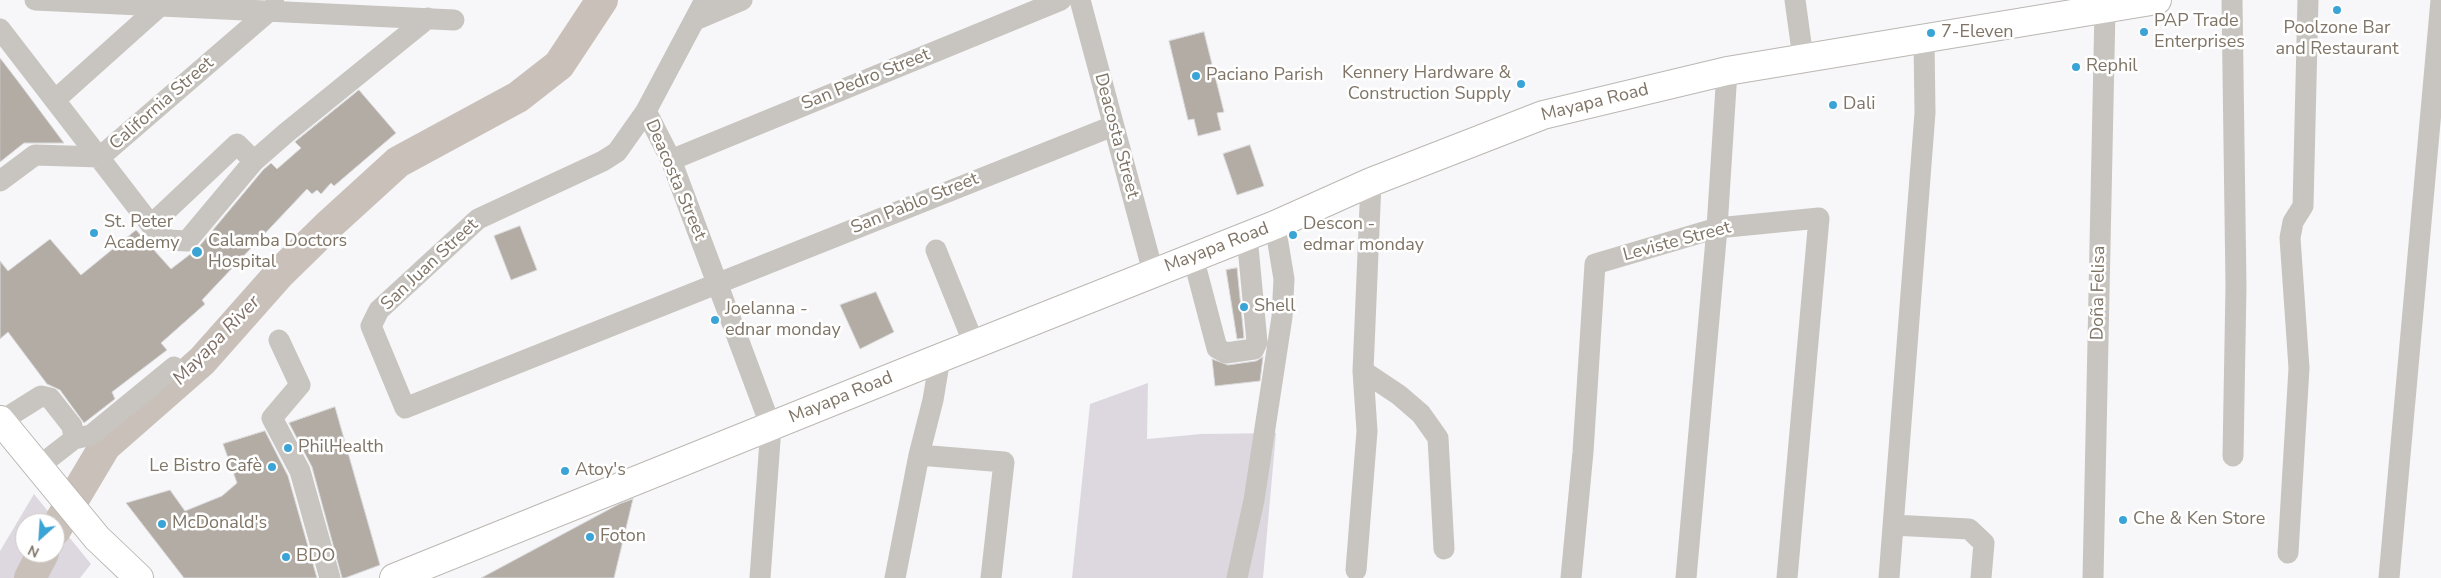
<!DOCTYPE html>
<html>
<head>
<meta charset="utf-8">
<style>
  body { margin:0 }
  #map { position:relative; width:2441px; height:578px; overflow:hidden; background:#f7f7f9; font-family:"Nunito Sans",sans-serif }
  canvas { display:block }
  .north { position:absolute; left:15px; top:513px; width:50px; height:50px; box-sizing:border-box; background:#fff; border:1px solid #ccc7c2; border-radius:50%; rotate:206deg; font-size:14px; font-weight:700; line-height:20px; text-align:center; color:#7f7466 }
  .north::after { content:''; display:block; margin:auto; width:18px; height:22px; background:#3aa4d6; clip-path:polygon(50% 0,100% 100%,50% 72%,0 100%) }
</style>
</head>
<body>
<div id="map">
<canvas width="2441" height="578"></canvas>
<div class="north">N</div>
</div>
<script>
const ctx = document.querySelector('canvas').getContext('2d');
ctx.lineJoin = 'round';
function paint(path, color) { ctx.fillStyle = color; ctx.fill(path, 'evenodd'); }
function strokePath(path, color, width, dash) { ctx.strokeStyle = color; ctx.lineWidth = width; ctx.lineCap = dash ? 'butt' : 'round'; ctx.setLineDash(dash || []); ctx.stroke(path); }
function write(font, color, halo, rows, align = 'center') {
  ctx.font = font + ' "Nunito Sans",sans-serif'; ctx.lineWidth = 5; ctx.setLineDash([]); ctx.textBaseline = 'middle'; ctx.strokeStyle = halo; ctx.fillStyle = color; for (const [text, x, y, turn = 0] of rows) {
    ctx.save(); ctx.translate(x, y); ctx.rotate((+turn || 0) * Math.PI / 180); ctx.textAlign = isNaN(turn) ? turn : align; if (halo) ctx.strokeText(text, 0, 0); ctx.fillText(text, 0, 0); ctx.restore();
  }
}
paint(new Path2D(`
  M1148 383 1147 439 1201 434 1276 433 1263 578H1072L1090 404Z
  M34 494 91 564 80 578H0V551ZM25 523H55V553H25Z`), '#ddd8e0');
strokePath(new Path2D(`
  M55 530 105 446 202 361 280 273 330 224 398 162 518 97 559 65 602 0
  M30 578 43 553`), '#c9c0ba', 32);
const building = new Path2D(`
  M1204 32 1224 112 1217 113 1221 130 1198 136 1194 119 1188 120 1169 41Z
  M0 58 17 80 64 143H24L0 162Z
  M359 90 396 133 334 186 331 183 321 194 317 190 312 194 307 189 202 300 205 304 161 343 167 350 112 392 115 399 84 423 60 390 47 384 8 332 0 339V261L8 271 50 239 81 275 136 230 171 269 197 249 263 170 271 163 277 169 301 148 295 142Z
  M1250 145 1264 186 1237 195 1223 154Z
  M520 226 537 270 511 280 494 236Z
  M1237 268 1244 338 1237 339 1226 270Z
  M876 292 894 332 860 349 840 305Z
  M1263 357 1260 381 1215 386 1212 359 1228 365 1256 361Z
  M335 407 380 565 345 578H342L312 467 289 423Z
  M265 431 288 476 317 578H184L126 503 170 490 185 511 222 496 237 483 223 444Z
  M633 499 614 578H481L619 504Z`);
paint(building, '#b3aca5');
strokePath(building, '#d9d9db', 1);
const major = new Path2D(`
  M394 578 940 358 1275 225 1371 182 1543 115 1727 71 2157 0`);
const highway = new Path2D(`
  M0 420 97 538 139 578`);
strokePath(major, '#bbb7b2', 30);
strokePath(highway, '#bab6b2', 30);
strokePath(new Path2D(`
  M35 0 454 20
  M705 0 646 111 671 160 771 427 760 578
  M1080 0 1153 272
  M1795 0 1803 58
  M2232 0 2236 286 2233 456
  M695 20 742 0
  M0 29 151 225 168 240 187 241 254 161 286 133 428 18
  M55 100 160 6
  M646 111 617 152 603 161 478 219 379 310 371 326 405 408 1113 126
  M671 160 1061 0
  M0 181 35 155 100 157 275 6
  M151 225 237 144 254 161
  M936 250 974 344
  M1193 257 1217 348 1226 353 1254 349 1257 342 1247 236
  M279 340 300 385 272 418 300 471 330 578
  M1363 371 1399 395 1421 414 1438 438 1444 549
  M1 421 41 396 50 398 72 426 74 439
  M919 455 1004 462 991 578
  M38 467 74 439 91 435 174 367
  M1893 525 1969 529 1984 543 1981 578
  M2288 553 2299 368 2290 238 2293 222 2303 206 2308 0
  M1356 570 1367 431 1363 371 1371 182
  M895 578 919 455 933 400 940 358
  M1237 578 1254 500 1282 317 1284 279 1275 225
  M1571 578 1583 452 1595 264 1717 228 1819 218 1787 578
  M1686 578 1717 228 1727 71
  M1889 578 1925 113 1924 39
  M2093 578 2105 9
  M2389 578 2441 0`), '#c8c5c0', 21);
strokePath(major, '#fff', 28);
strokePath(highway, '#fff', 28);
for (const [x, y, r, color] of [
  [2337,10,5,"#3aa4d6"],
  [2144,32,5,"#3aa4d6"],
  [1931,33,5,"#3aa4d6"],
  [2076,67,5,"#3aa4d6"],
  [1196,76,5,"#3aa4d6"],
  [1521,84,5,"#3aa4d6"],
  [1833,105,5,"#3aa4d6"],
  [94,233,5,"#3aa4d6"],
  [1293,235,5,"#3aa4d6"],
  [197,252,6,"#3aa4d6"],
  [1244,307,5,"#3aa4d6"],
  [715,320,5,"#3aa4d6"],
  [288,448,5,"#3aa4d6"],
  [272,467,5,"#3aa4d6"],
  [565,471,5,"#3aa4d6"],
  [2123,520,5,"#3aa4d6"],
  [162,524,5,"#3aa4d6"],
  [590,537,5,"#3aa4d6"],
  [286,557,5,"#3aa4d6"]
]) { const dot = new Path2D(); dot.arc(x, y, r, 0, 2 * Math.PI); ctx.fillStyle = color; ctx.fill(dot); strokePath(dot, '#fff', 2); }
write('18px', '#7f7466', '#fff', [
  ["PAP Trade",2154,22],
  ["Enterprises",2154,43],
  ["Poolzone Bar",2337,29,"center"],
  ["and Restaurant",2337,50,"center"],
  ["7-Eleven",1941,33],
  ["Rephil",2086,67],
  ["Kennery Hardware &",1511,74,"right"],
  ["Construction Supply",1511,95,"right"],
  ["Paciano Parish",1206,76],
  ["Dali",1843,105],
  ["St. Peter",104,223],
  ["Academy",104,244],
  ["Descon -",1303,225],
  ["edmar monday",1303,246],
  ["Calamba Doctors",208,242],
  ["Hospital",208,263],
  ["Shell",1254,307],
  ["Joelanna -",725,310],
  ["ednar monday",725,331],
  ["PhilHealth",298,448],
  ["Le Bistro Cafè",262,467,"right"],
  ["Atoy's",575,471],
  ["Che & Ken Store",2133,520],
  ["McDonald's",172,524],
  ["Foton",600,537],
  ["BDO",296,557]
], 'left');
write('18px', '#7f7466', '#fff', [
  ["San Pedro Street",866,80,-22],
  ["Mayapa Road",1595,103,-14],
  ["California Street",162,104,-41],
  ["Deacosta Street",1116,136,75],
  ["Deacosta Street",675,180,67],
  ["San Pablo Street",915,204,-22],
  ["Leviste Street",1677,242,-15],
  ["Mayapa Road",1217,248,-21],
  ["San Juan Street",430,265,-43],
  ["Doña Felisa",2099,293,-89],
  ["Mayapa Road",841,398,-22]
]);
write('italic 19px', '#806f67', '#fff', [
  ["Mayapa River",217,341,-46]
]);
</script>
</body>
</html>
